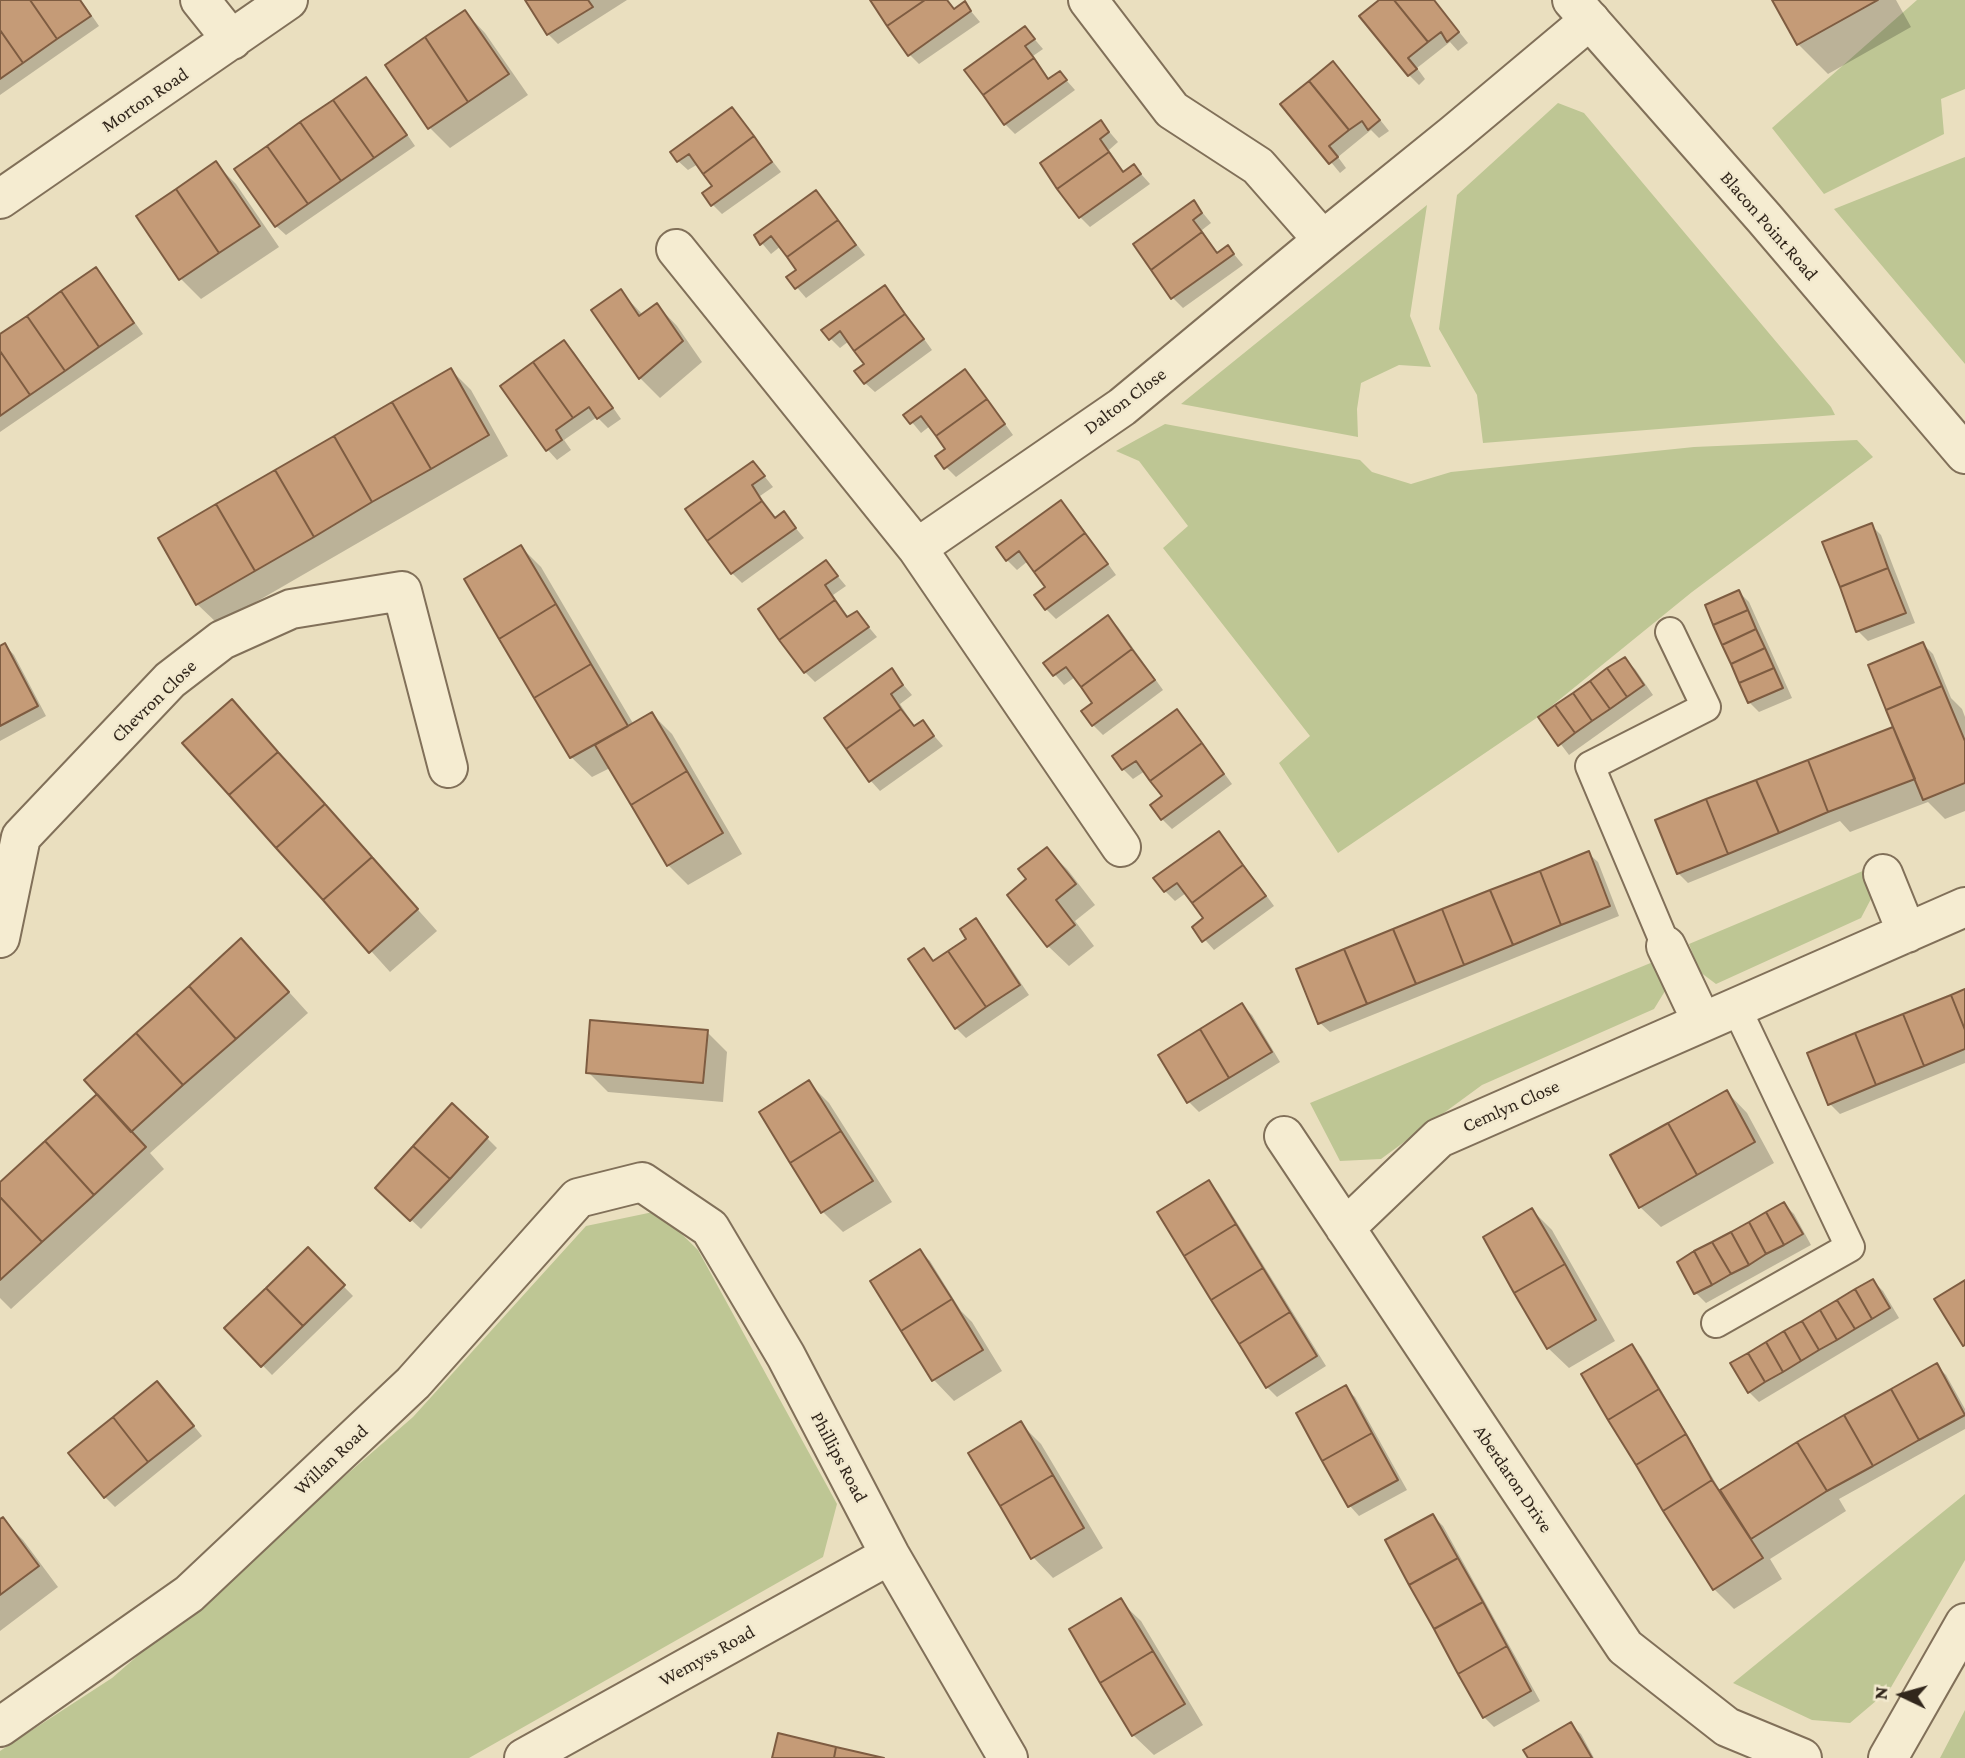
<!DOCTYPE html>
<html>
<head>
<meta charset="utf-8">
<style>
  body { margin:0 }
  #map { position:relative; width:1965px; height:1758px; overflow:hidden; background:#eadfbf; font-family:"Crimson Pro",serif }
  canvas { display:block }
  .north { position:absolute; left:1867px; top:1660px; width:70px; height:70px; -webkit-text-stroke:5px #f2e9ce; paint-order:stroke; rotate:275deg; font-size:19px; font-weight:700; line-height:28px; text-align:center; color:#32271c }
  .north::after { content:''; display:block; margin:auto; width:24px; height:32px; background:#32271c; clip-path:polygon(50% 0,100% 100%,50% 72%,0 100%) }
</style>
</head>
<body>
<div id="map">
<canvas width="1965" height="1758"></canvas>
<div class="north">N</div>
</div>
<script>
const ctx = document.querySelector('canvas').getContext('2d');
ctx.lineJoin = 'round';
function paint(path, color) { ctx.fillStyle = color; ctx.fill(path, 'evenodd'); }
function strokePath(path, color, width, dash) { ctx.strokeStyle = color; ctx.lineWidth = width; ctx.lineCap = dash ? 'butt' : 'round'; ctx.setLineDash(dash || []); ctx.stroke(path); }
function write(font, color, halo, rows, align = 'center') {
  ctx.font = font + ' "Crimson Pro",serif'; ctx.lineWidth = 5; ctx.setLineDash([]); ctx.textBaseline = 'middle'; ctx.strokeStyle = halo; ctx.fillStyle = color; for (const [text, x, y, turn = 0] of rows) {
    ctx.save(); ctx.translate(x, y); ctx.rotate((+turn || 0) * Math.PI / 180); ctx.textAlign = isNaN(turn) ? turn : align; if (halo) ctx.strokeText(text, 0, 0); ctx.fillText(text, 0, 0); ctx.restore();
  }
}
paint(new Path2D(`
  M1917 0H1965V89L1941 99 1944 134 1824 194 1772 128Z
  M1558 103 1584 113 1831 407 1835 415 1483 443 1477 395 1439 329 1457 195Z
  M1965 157V364L1834 209Z
  M1427 205 1410 316 1431 367 1399 365 1361 383 1357 409 1358 437 1181 404Z
  M1165 424 1360 460 1372 472 1411 484 1451 472 1694 447 1857 440 1873 457 1692 592 1538 717 1338 853 1279 763 1310 736 1163 548 1188 526 1139 461 1116 451Z
  M1865 870 1872 897 1861 918 1716 984 1700 972 1689 944Z
  M1653 962 1665 991 1654 1009 1482 1085 1381 1159 1340 1161 1310 1103Z
  M658 1211 698 1250 837 1504 823 1557 469 1758H0V1751L112 1678 413 1417 586 1226Z
  M1965 1494V1560L1890 1689 1850 1723 1812 1720 1733 1683Z
  M1965 1710V1758H1940Z`), '#bec694');
paint(new Path2D(`
  M0 0H81L99 26 0 95Z
  M527 0H627L558 44 548 34Z
  M873 0H947L955 11 965 4 980 22 919 64 910 55Z
  M1382 0H1434L1468 43 1458 51 1450 42 1417 68 1425 79 1419 85 1409 75Z
  M1774 0H1896L1911 27 1828 74 1798 44Z
  M465 12 485 33 528 95 450 148 429 127Z
  M1025 28 1043 49 1033 56 1050 80 1060 73 1075 90 1015 134 1005 124Z
  M1343 73 1389 131 1379 138 1371 130 1338 157 1346 168 1340 173 1283 104Z
  M366 79 376 89 415 146 286 235 276 226Z
  M732 109 781 172 722 214 713 205 715 187 698 164 688 170 678 161Z
  M1101 122 1118 142 1109 150 1125 173 1134 166 1150 184 1090 227 1080 217 1042 163Z
  M216 164 236 184 279 247 201 299 181 279 139 216Z
  M816 192 865 255 806 298 788 277 798 270 781 246 771 254 756 236Z
  M1194 202 1211 223 1202 230 1218 254 1228 247 1243 265 1183 308 1173 298 1135 244Z
  M96 270 105 280 143 334 0 432V336Z
  M884 287 894 297 932 350 875 392 865 383 866 364 849 341 840 348 830 338Z
  M620 291 643 315 657 305 677 326 702 362 660 398 640 378Z
  M564 342 574 352 621 419 608 428 597 417 564 440 571 450 557 460 548 450 503 386Z
  M451 370 471 390 508 456 218 624 197 604Z
  M965 372 975 382 1013 435 956 477 946 467 948 450 930 426 921 433 906 415Z
  M762 473 773 487 760 496 777 519 784 514 804 538 742 583 732 573 687 510Z
  M1061 502 1071 512 1116 575 1056 619 1046 609 1047 588 1028 561 1017 570 1007 560Z
  M1871 525 1881 535 1915 623 1868 641 1858 631Z
  M521 547 541 567 634 725 652 714 672 734 742 854 688 885 668 865 610 768 592 777 571 757Z
  M826 562 846 586 833 595 849 618 857 613 877 637 815 682 805 672Z
  M1739 592 1749 602 1792 698 1759 712 1749 702Z
  M1108 617 1118 627 1163 690 1103 735 1093 725 1094 703 1075 677 1064 685 1045 663Z
  M1923 644 1933 654 1951 698 1962 709 1965 717V811L1945 819 1928 802 1850 832 1840 821 1688 883 1678 873 1895 728Z
  M5 645 14 655 46 716 0 741V648Z
  M1625 659 1635 669 1653 695 1569 755 1541 718Z
  M892 671 912 695 900 704 915 727 922 722 943 746 880 791 871 781Z
  M232 702 437 931 390 972 184 743Z
  M1177 711 1186 721 1232 784 1172 829 1162 819 1164 797 1145 771 1133 779 1123 769Z
  M1219 833 1228 843 1274 906 1214 950 1194 927 1205 919 1186 893 1175 901 1165 891Z
  M1046 849 1067 869 1095 905 1075 921 1094 946 1069 966 1048 946 1009 895 1028 879Z
  M1588 853 1598 862 1619 916 1330 1032 1320 1023Z
  M975 920 985 930 1029 995 966 1038 956 1028 924 950 935 962 969 939Z
  M261 961 308 1013 150 1153 164 1169 11 1309 0 1298V1184Z
  M1965 991V1063L1840 1114 1830 1104Z
  M1242 1005 1252 1015 1280 1062 1199 1112 1189 1102 1160 1055Z
  M707 1032 727 1052 723 1102 608 1092 588 1072Z
  M809 1083 829 1103 892 1202 843 1232 823 1212 761 1113Z
  M1727 1092 1747 1113 1774 1163 1661 1227 1640 1207Z
  M487 1138 497 1148 421 1229 387 1197Z
  M1209 1182 1218 1192 1326 1366 1277 1397 1267 1387Z
  M1784 1204 1794 1214 1811 1245 1706 1303 1696 1293 1679 1262Z
  M1532 1210 1552 1230 1615 1341 1569 1368 1548 1348Z
  M308 1250 353 1296 272 1375 226 1328Z
  M920 1251 930 1261 961 1311 972 1322 1002 1371 954 1401 934 1380 872 1281Z
  M1873 1281 1883 1291 1899 1318 1759 1402 1749 1392Z
  M1631 1346 1641 1356 1721 1492 1937 1366 1946 1375 1965 1409V1429L1839 1499 1846 1511 1770 1559 1782 1579 1734 1609 1714 1589Z
  M1345 1388 1355 1397 1407 1490 1359 1516 1350 1506 1299 1414Z
  M167 1393 202 1436 115 1507 105 1497Z
  M1020 1423 1041 1444 1103 1548 1053 1578 1033 1557Z
  M1433 1516 1443 1526 1540 1701 1494 1727 1484 1717Z
  M2 1519 23 1540 58 1587 0 1631V1521Z
  M1120 1601 1141 1621 1203 1725 1154 1755 1133 1735Z
  M1571 1725 1581 1734 1594 1758H1530Z`), '#0003');
const building = new Path2D(`
  M0 0H30L57 39 23 63 0 30Z
  M30 0H80L91 16 57 39Z
  M525 0H588L593 7 547 35Z
  M870 0H925L887 26Z
  M925 0H947L954 9 965 1 971 11 908 56 887 26Z
  M1379 0H1394L1428 42 1408 58 1417 69 1408 76 1359 16Z
  M1394 0H1434L1459 32 1447 42 1441 32 1428 42Z
  M1772 0H1878L1797 45Z
  M465 10 509 74 468 102 425 37Z
  M1025 26 1035 39 1025 46 1034 58 983 95 964 70Z
  M0 30 23 63 0 79Z
  M425 37 468 102 428 129 385 65Z
  M1034 58 1048 79 1060 71 1067 80 1004 125 983 95Z
  M1333 61 1380 120 1368 130 1362 121 1349 130 1309 81Z
  M366 77 407 135 374 158 333 100Z
  M1309 81 1349 130 1329 146 1338 157 1329 164 1280 104Z
  M333 100 374 158 341 181 300 122Z
  M732 107 754 136 703 174 689 154 677 162 670 152Z
  M1101 120 1109 132 1100 139 1109 152 1057 189 1040 163Z
  M300 122 341 181 308 204 267 146Z
  M754 136 772 162 711 206 702 193 712 186 703 174Z
  M267 146 308 204 275 227 234 169Z
  M1109 152 1123 172 1134 164 1141 174 1079 218 1057 189Z
  M216 161 260 226 219 253 176 189Z
  M176 189 219 253 179 280 136 216Z
  M816 190 838 220 787 257 771 236 760 245 754 235Z
  M1194 200 1202 213 1193 220 1202 232 1151 270 1133 244Z
  M838 220 856 245 795 289 786 277 796 270 787 257Z
  M1202 232 1217 253 1228 245 1234 254 1171 299 1151 270Z
  M96 267 134 323 99 347 61 291Z
  M885 285 905 314 854 351 840 331 829 340 821 330Z
  M621 289 639 316 657 303 683 341 639 379 591 310Z
  M61 291 99 347 65 371 27 316Z
  M905 314 924 339 864 384 854 371 864 364 854 351Z
  M27 316 65 371 30 395 0 351V334Z
  M564 340 613 408 597 419 589 407 573 418 533 362Z
  M0 351 30 395 0 416Z
  M533 362 573 418 556 430 562 440 546 451 500 386Z
  M451 368 489 435 431 469 392 402Z
  M965 369 987 399 936 436 921 416 910 424 903 415Z
  M987 399 1005 424 944 469 935 456 945 449 936 436Z
  M392 402 431 469 372 502 334 436Z
  M334 436 372 502 314 537 275 470Z
  M753 461 765 476 752 485 762 501 707 541 685 509Z
  M275 470 314 537 255 571 216 504Z
  M1061 500 1085 533 1034 572 1019 551 1006 561 996 547Z
  M762 501 775 518 784 511 796 528 731 574 707 541Z
  M216 504 255 571 196 605 158 538Z
  M1872 523 1888 568 1840 587 1822 542Z
  M1085 533 1108 564 1045 610 1034 595 1045 587 1034 572Z
  M521 545 556 604 499 639 464 579Z
  M826 560 838 576 825 585 835 600 779 640 758 609Z
  M1888 568 1906 613 1856 632 1840 587Z
  M1739 590 1748 610 1713 625 1705 605Z
  M835 600 847 617 857 611 869 627 804 673 779 640Z
  M556 604 591 664 534 698 499 639Z
  M1748 610 1756 629 1722 645 1713 625Z
  M1108 615 1132 649 1081 687 1066 667 1053 676 1043 663Z
  M1756 629 1765 648 1731 664 1722 645Z
  M1923 642 1942 686 1886 710 1868 665Z
  M5 643 38 706 0 726V646Z
  M1765 648 1774 668 1739 683 1731 664Z
  M1132 649 1155 680 1092 726 1081 711 1092 703 1081 687Z
  M1625 657 1644 685 1627 697 1607 668Z
  M591 664 628 726 570 758 534 698Z
  M892 668 903 685 891 694 901 709 846 749 824 718Z
  M1607 668 1627 697 1610 709 1590 681Z
  M1774 668 1783 688 1748 703 1739 683Z
  M1590 681 1610 709 1592 721 1573 693Z
  M1942 686 1965 741V783L1923 800 1886 710Z
  M1573 693 1592 721 1575 733 1555 705Z
  M232 699 278 752 229 795 182 743Z
  M1555 705 1575 733 1558 746 1538 717Z
  M901 709 914 726 923 720 934 736 869 782 846 749Z
  M1177 709 1202 743 1150 781 1136 761 1122 770 1112 756Z
  M652 712 687 771 631 805 595 745Z
  M1893 727 1915 779 1828 812 1808 760Z
  M1202 743 1224 774 1161 820 1150 805 1162 796 1150 781Z
  M278 752 325 804 276 848 229 795Z
  M1808 760 1828 812 1779 833 1756 780Z
  M687 771 723 833 667 866 631 805Z
  M1756 780 1779 833 1728 854 1706 799Z
  M1706 799 1728 854 1677 874 1655 820Z
  M325 804 372 857 323 900 276 848Z
  M1219 831 1243 865 1192 903 1177 883 1164 892 1153 878Z
  M1047 847 1076 884 1056 900 1075 925 1047 947 1007 895 1026 879 1018 869Z
  M1589 851 1610 906 1561 925 1540 871Z
  M372 857 418 909 369 953 323 900Z
  M1243 865 1266 896 1202 942 1192 927 1203 918 1192 903Z
  M1540 871 1561 925 1513 945 1490 890Z
  M1490 890 1513 945 1464 965 1442 909Z
  M1442 909 1464 965 1416 984 1393 929Z
  M976 918 1020 985 986 1007 948 951 966 939 960 929Z
  M1393 929 1416 984 1367 1004 1344 949Z
  M241 938 289 992 236 1039 189 986Z
  M924 948 933 961 948 951 986 1007 955 1029 908 959Z
  M1344 949 1367 1004 1318 1024 1296 969Z
  M189 986 236 1039 183 1085 136 1033Z
  M1965 989V1030L1951 995Z
  M1951 995 1965 1030V1049L1924 1066 1903 1014Z
  M1242 1003 1272 1052 1229 1078 1200 1029Z
  M1903 1014 1924 1066 1876 1085 1855 1033Z
  M590 1020 708 1030 703 1083 586 1073Z
  M1200 1029 1229 1078 1187 1103 1158 1055Z
  M136 1033 183 1085 131 1132 84 1080Z
  M1855 1033 1876 1085 1828 1105 1807 1053Z
  M809 1080 841 1131 790 1163 759 1112Z
  M1727 1090 1755 1142 1697 1175 1668 1123Z
  M97 1094 146 1147 94 1195 45 1141Z
  M452 1103 488 1137 450 1179 413 1146Z
  M1668 1123 1697 1175 1639 1208 1610 1155Z
  M841 1131 873 1181 821 1213 790 1163Z
  M45 1141 94 1195 42 1242 0 1197V1182Z
  M413 1146 450 1179 410 1221 375 1188Z
  M1209 1180 1236 1224 1184 1256 1157 1212Z
  M0 1197 42 1242 0 1280Z
  M1784 1202 1803 1234 1784 1245 1766 1212Z
  M1532 1208 1565 1264 1514 1293 1483 1237Z
  M1766 1212 1784 1245 1766 1254 1749 1222Z
  M1749 1222 1766 1254 1749 1265 1731 1232Z
  M1236 1224 1263 1268 1211 1300 1184 1256Z
  M1731 1232 1749 1265 1731 1274 1712 1242Z
  M1712 1242 1731 1274 1712 1285 1694 1251Z
  M308 1247 345 1285 303 1326 266 1288Z
  M920 1249 952 1299 901 1331 870 1281Z
  M1694 1251 1712 1285 1694 1294 1677 1262Z
  M1565 1264 1596 1320 1547 1349 1514 1293Z
  M1263 1268 1290 1312 1239 1344 1211 1300Z
  M1873 1279 1890 1308 1872 1319 1855 1289Z
  M1965 1280V1345L1963 1346 1934 1299Z
  M266 1288 303 1326 261 1367 224 1328Z
  M1855 1289 1872 1319 1855 1329 1837 1300Z
  M952 1299 983 1350 932 1381 901 1331Z
  M1837 1300 1855 1329 1837 1340 1820 1310Z
  M1820 1310 1837 1340 1819 1350 1802 1321Z
  M1290 1312 1317 1356 1266 1388 1239 1344Z
  M1802 1321 1819 1350 1801 1361 1784 1331Z
  M1784 1331 1801 1361 1783 1372 1766 1342Z
  M1766 1342 1783 1372 1765 1382 1748 1353Z
  M1632 1344 1659 1389 1608 1420 1581 1374Z
  M1748 1353 1765 1382 1748 1393 1730 1363Z
  M1937 1363 1965 1415 1919 1440 1891 1389Z
  M157 1381 194 1426 148 1462 113 1417Z
  M1346 1385 1372 1433 1322 1461 1296 1413Z
  M1659 1389 1686 1434 1636 1465 1608 1420Z
  M1891 1389 1919 1440 1873 1466 1844 1415Z
  M1844 1415 1873 1466 1827 1491 1797 1442Z
  M113 1417 148 1462 104 1498 68 1453Z
  M1021 1421 1053 1475 1000 1506 968 1453Z
  M1372 1433 1398 1480 1348 1507 1322 1461Z
  M1686 1434 1712 1480 1663 1511 1636 1465Z
  M1797 1442 1827 1491 1751 1539 1720 1490Z
  M1053 1475 1084 1528 1031 1559 1000 1506Z
  M1712 1480 1763 1558 1713 1590 1663 1511Z
  M1433 1514 1458 1558 1409 1585 1385 1540Z
  M3 1517 39 1566 0 1595V1519Z
  M1458 1558 1483 1602 1434 1629 1409 1585Z
  M1121 1598 1153 1651 1100 1683 1069 1629Z
  M1483 1602 1507 1646 1458 1674 1434 1629Z
  M1507 1646 1531 1691 1483 1718 1458 1674Z
  M1153 1651 1185 1704 1132 1736 1100 1683Z
  M1571 1722 1592 1758H1528L1523 1750Z
  M778 1733 836 1747 834 1758H772Z
  M836 1747 884 1758H834Z`);
paint(building, '#c59b77');
strokePath(building, '#7e5c41', 2);
const service = new Path2D(`
  M1666 946 1590 766 1706 707 1670 632
  M1716 1323 1850 1247 1736 1007`);
const minor = new Path2D(`
  M200 0 232 40
  M1088 0 1172 110 1258 166 1323 240
  M0 199 288 0
  M676 249 917 548 1121 847
  M917 548 1122 407 1323 240 1454 134 1590 20
  M1883 874 1907 933
  M0 938 21 837 170 680 222 640 291 609 402 591 448 768
  M1666 946 1702 1022
  M1284 1136 1625 1647 1727 1727 1802 1758
  M1345 1228 1439 1138 1965 907
  M0 1727 189 1594 413 1383 578 1198 642 1182 710 1228 786 1356 890 1555 1008 1758
  M524 1758 890 1555
  M1888 1758 1965 1623`);
const tertiary = new Path2D(`
  M1572 0 1764 218 1965 454`);
strokePath(service, '#817059', 32);
strokePath(minor, '#817059', 42);
strokePath(tertiary, '#817059', 42);
strokePath(service, '#f5ecd1', 28);
strokePath(minor, '#f5ecd1', 38);
strokePath(tertiary, '#f5ecd1', 38);
write('19px', '#32271c', '#f2e9ce', [
  ["Morton Road",145,100,-34],
  ["Blacon Point Road",1769,226,49],
  ["Dalton Close",1125,401,-37],
  ["Chevron Close",154,701,-44],
  ["Cemlyn Close",1511,1106,-24],
  ["Phillips Road",839,1457,62],
  ["Willan Road",331,1460,-43],
  ["Aberdaron Drive",1513,1479,56],
  ["Wemyss Road",707,1656,-29]
]);
</script>
</body>
</html>
